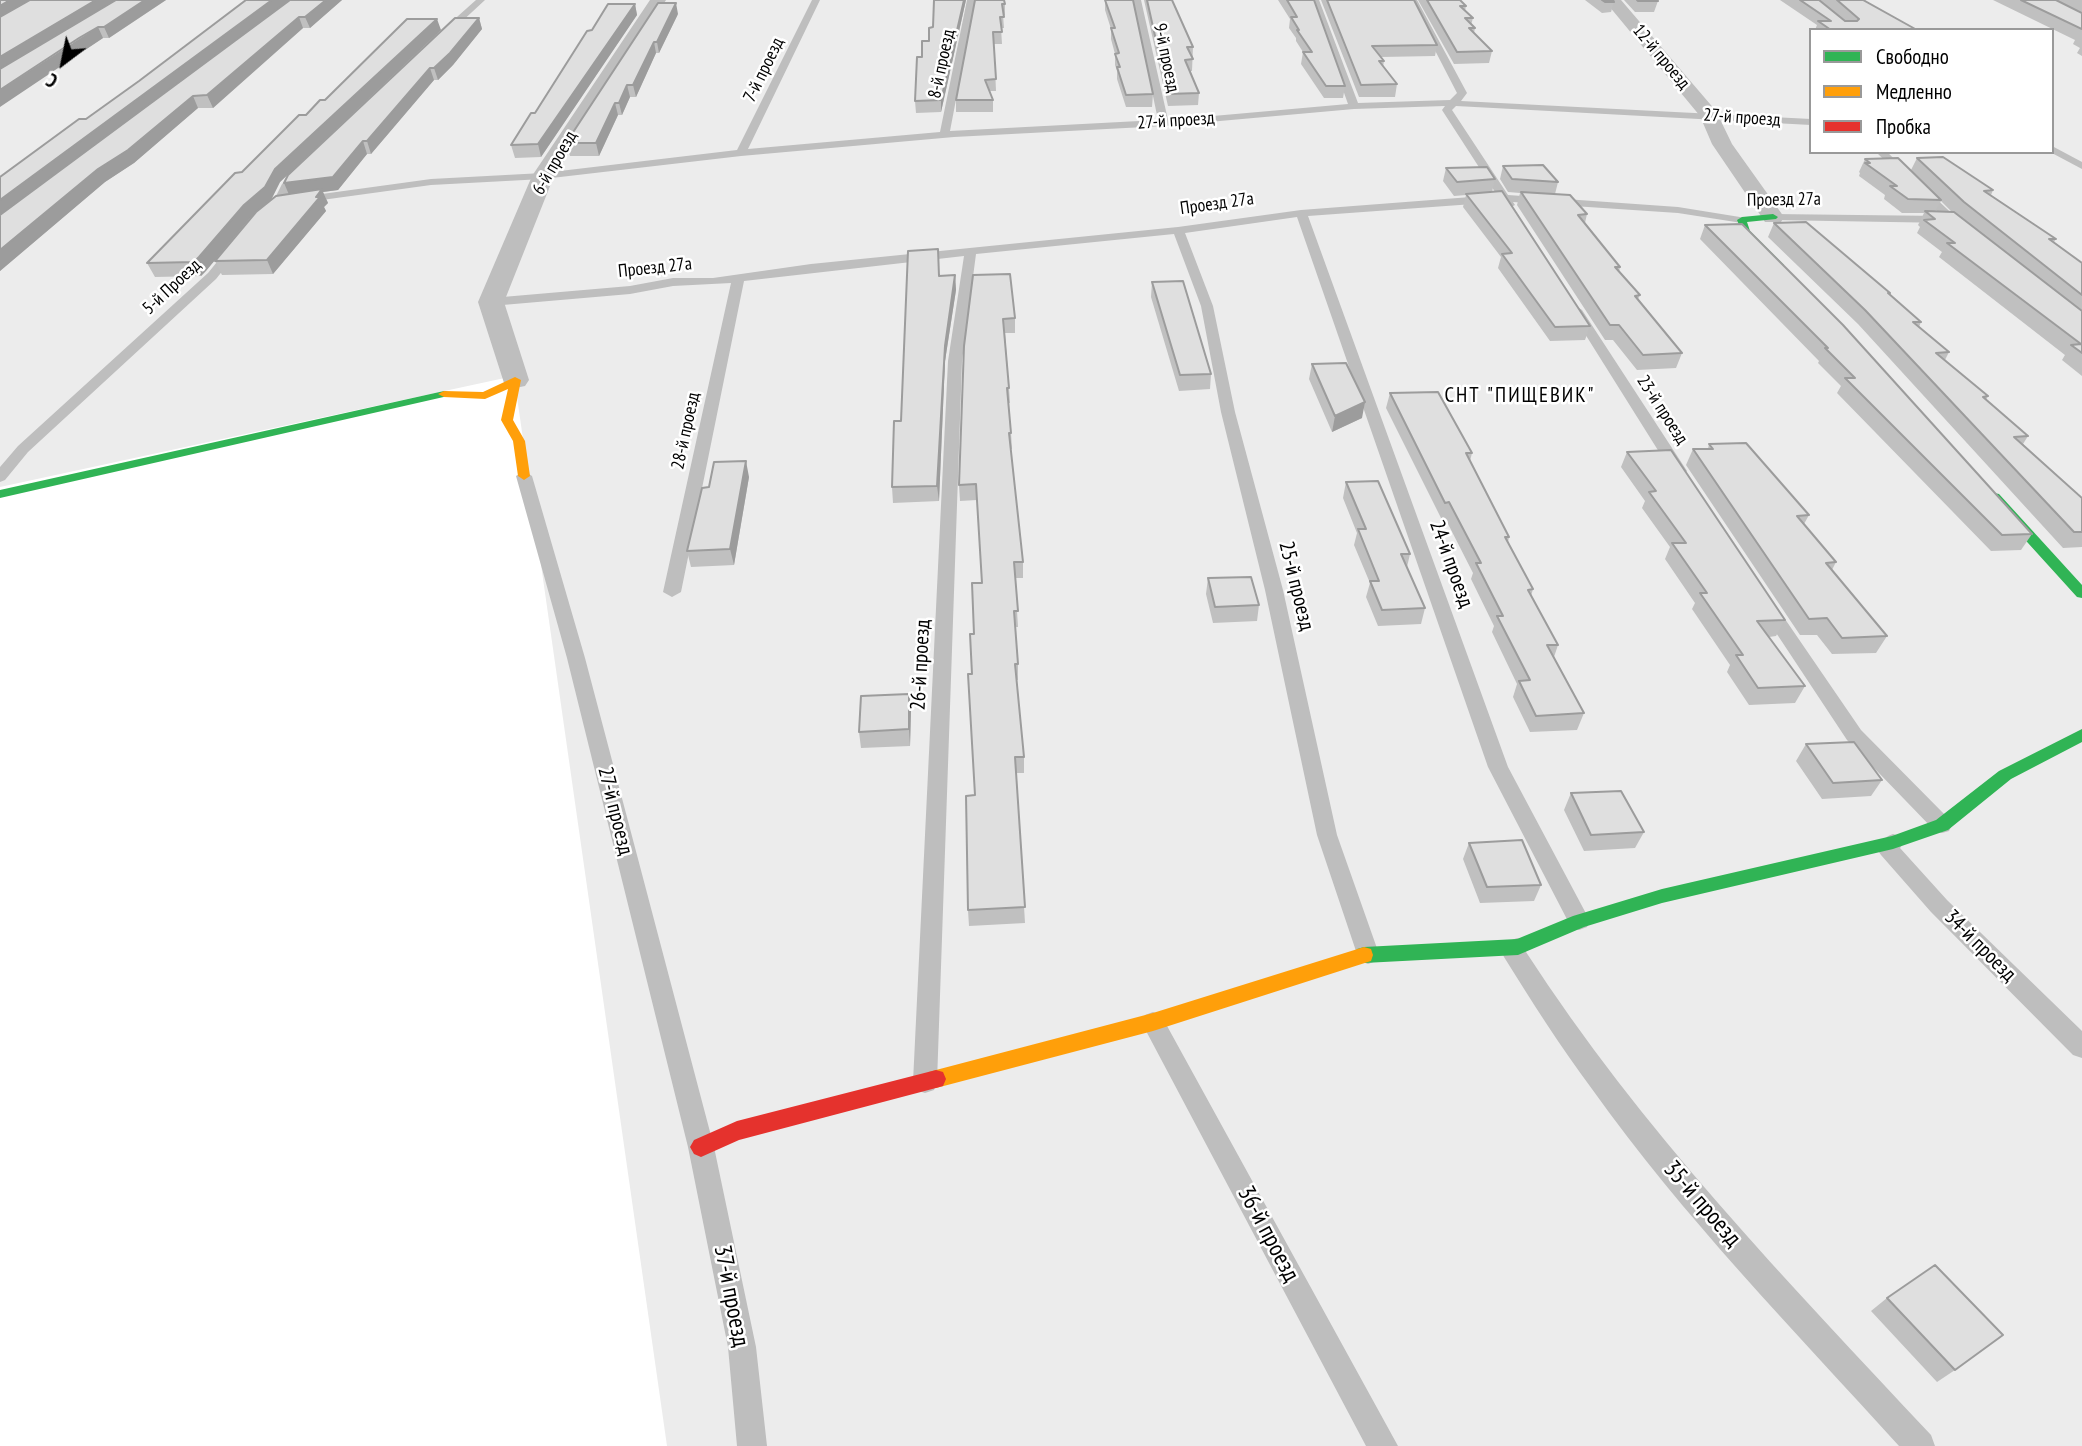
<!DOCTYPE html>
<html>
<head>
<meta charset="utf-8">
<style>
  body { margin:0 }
  #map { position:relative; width:2082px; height:1446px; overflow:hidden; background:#fff; font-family:"PT Sans Narrow",sans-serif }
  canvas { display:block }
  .legend { position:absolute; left:1809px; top:28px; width:245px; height:126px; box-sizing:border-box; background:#fff; border:2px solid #999; margin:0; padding:9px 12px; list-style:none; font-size:21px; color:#000 }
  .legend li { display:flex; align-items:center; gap:14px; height:35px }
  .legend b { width:35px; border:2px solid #999 }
  .north { position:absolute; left:28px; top:28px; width:70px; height:70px; -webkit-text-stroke:5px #fff; paint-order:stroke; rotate:212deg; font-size:19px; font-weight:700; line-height:28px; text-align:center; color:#000 }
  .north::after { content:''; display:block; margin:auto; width:24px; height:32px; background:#000; clip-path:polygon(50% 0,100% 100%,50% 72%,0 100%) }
</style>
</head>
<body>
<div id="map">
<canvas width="2082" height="1446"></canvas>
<ul class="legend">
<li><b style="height:9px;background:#30b455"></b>Свободно</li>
<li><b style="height:9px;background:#ff9f0a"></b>Медленно</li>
<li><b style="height:9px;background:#e5322d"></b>Пробка</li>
</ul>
<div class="north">С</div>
</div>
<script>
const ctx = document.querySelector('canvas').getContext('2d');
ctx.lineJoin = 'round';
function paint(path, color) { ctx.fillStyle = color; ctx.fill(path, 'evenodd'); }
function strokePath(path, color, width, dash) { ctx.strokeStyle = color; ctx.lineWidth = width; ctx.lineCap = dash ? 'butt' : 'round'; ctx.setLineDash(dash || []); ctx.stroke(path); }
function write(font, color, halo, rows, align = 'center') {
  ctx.font = font + ' "PT Sans Narrow",sans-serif'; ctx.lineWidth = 5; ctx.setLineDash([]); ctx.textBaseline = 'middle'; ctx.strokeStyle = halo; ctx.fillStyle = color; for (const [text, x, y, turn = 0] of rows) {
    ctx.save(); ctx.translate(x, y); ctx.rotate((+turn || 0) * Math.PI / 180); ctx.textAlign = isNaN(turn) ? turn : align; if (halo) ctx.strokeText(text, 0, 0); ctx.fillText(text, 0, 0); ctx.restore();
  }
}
paint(new Path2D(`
  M0 0H2082V1446H667L514 376 0 487ZM1811 30H2052V152H1811Z`), '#ececec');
paint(new Path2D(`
  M476 0H485L445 37H439V33Z
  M812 0H820L748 149 940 132 967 0H975L950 131 1158 120 1133 0H1141L1168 120 1348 104 1311 0H1319L1358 103 1450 100 1457 93 1409 0H1417L1467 93 1461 101 1811 119V125L1456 106 1452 110 1508 195 1678 207 1746 218 1748 220 1742 223 1678 213 1513 202 1515 205 1509 208 1501 202 1308 216 1508 767 1590 921 1587 927 1579 930 1571 927 1488 767 1297 217 1185 233 1213 306 1235 412 1283 590 1337 835 1379 954 1376 961 1368 964 1360 961 1357 954 1317 835 1265 590 1221 412 1201 306 1174 234 976 254 962 361 937 1082 934 1090 925 1093 916 1090 913 1082 948 361 964 256 744 281 681 592 672 597 663 592 731 283 673 286 630 294 491 306 485 302 491 298 630 286 673 278H713L811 264 1178 227 1301 210 1497 195 1442 110 1445 106 1354 109 1164 126 954 137 741 156 543 179 431 185 300 203 294 200 300 197 431 179 543 173 737 150Z
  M2052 146 2082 162V169L2050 152Z
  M1876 152H1887L1966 227V231H1958L1949 223 1773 220 1767 217 1773 214 1942 216Z
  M301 166 310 168 291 187 282 206 270 216H262L260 214 273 202 282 184Z
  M230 246 240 249 216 279 28 452 5 480 0 482V467L18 446 208 273Z
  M1576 306 1582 310 1687 471 1684 474H1674L1671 471 1570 310Z
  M524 471 532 476 585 658 714 1147 756 1347 767 1446H737L728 1347 688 1147 567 658 516 476Z
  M1768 601 1774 603 1861 730 1949 819 1952 825 1949 831 1942 833 1935 831 1847 740 1759 607Z
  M1893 834 1900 836 1904 842 1900 848 1947 900 2082 1031V1058L2073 1055 1931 912 1881 855 1877 849C1882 841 1884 837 1893 834Z
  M1517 938 1525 940 1528 947 1526 952C1641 1130 1787 1281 1931 1435L1935 1446H1899C1794 1330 1683 1217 1592 1089 1560 1046 1532 1002 1504 957L1501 950 1504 943Z
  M1153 1012 1161 1015 1398 1446H1366L1145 1029 1141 1022 1145 1015Z`), '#bebebe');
paint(new Path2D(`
  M650 0H666L554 176 504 302 529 380 525 386 515 388 505 386 478 302 532 176Z
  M1604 0H1621L1716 111 1732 144 1784 217 1781 222H1765L1712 144 1700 116Z`), '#bebebe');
paint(new Path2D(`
  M1773 214 1778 217 1776 219 1747 222 1750 231 1784 265 1779 268 1743 234 1737 220 1742 217Z
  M444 391 448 392V396L0 498V490Z
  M1994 493 1999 494 2082 585V598L2077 597 1989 500V494Z
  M2082 729V742L2011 779 1948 830 1893 849 1662 903 1584 927 1518 955 1364 963 1357 961 1355 955 1357 949 1364 947 1517 939 1573 916 1662 889 1892 836 1936 820 1999 771Z`), '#30b455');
paint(new Path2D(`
  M515 377 521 380 513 420 525 441 530 476 524 480 518 476 513 441 501 420 508 389 485 399 444 397 438 394 444 391 483 392Z
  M1364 947 1371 949 1373 955 1371 961 1153 1031 936 1088 929 1086 926 1079 929 1072 936 1070 1153 1013Z`), '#ff9f0a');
paint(new Path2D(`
  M936 1070 943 1072 946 1079 943 1086 936 1088 739 1140 701 1157 694 1154 690 1147 694 1140 737 1121Z`), '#e5322d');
paint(new Path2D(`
  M0 0H166L109 38H103L85 50Z
  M246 0H342L310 28H303L213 108H198L134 163 105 182 0 271V177L86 119 139 81Z
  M934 0H966L941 112 916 113 915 101 922 57 933 27Z
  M975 0 1005 4V15H1003L1004 28H1001L1002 44H994L996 91H990L993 100V112H956V100Z
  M1105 0 1153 94 1152 107H1126L1117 79V71L1115 65V54L1111 39V29L1105 10Z
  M1144 0H1172L1193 47 1192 71H1190L1199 93 1198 105 1168 106Z
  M1278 0H1314L1345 86 1343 98H1324L1301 64 1303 52 1296 41V38L1289 28 1290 19Z
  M1321 0H1414L1437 45 1435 56 1381 57 1384 61 1383 67 1397 84 1395 97H1359Z
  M1418 0H1460L1466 6 1465 11 1473 18 1471 25 1475 28 1474 33 1492 51 1489 63 1454 64Z
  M1585 0H1613L1614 2 1611 12 1602 13Z
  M1624 0H1657L1658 1 1654 12H1635Z
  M1780 0H1866L1865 1 1917 30H1815L1817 25Z
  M1993 0H2082V56L2077 53 2080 48 2073 44 2075 40Z
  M635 4 637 15 541 157 515 158 511 145 535 113 592 30Z
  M678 14 659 53H656L636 97H630L622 115H618L599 156H570L566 143Z
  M479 18 482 29 453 65 438 80H434L371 154H367L338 190 323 192 328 203 324 207 326 211 273 274 222 275 215 261 252 216 201 276 155 277 147 263 242 172 306 115 325 100 441 30 280 182 271 200 289 194 284 183Z
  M1917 158 1993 190 1991 195 2056 239 2054 242 2082 263V376L2062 360 2065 355 1939 257 1942 252 1917 233 1920 227 1918 225 1924 213H1902L1884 199 1885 195 1859 176 1860 173 1859 172 1865 159 1911 170ZM1941 201 1952 212H1935Z
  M1503 166 1558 182 1555 194 1587 214 1585 223 1620 267 1619 272 1640 295 1638 299 1682 353 1676 368 1637 370 1613 340H1605L1517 205 1520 193 1508 192 1500 179Z
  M1446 168 1495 179 1492 192 1590 326 1585 340 1550 341 1498 268 1501 257 1463 207 1466 195 1454 196 1443 181Z
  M1774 223 1890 293 1889 295 1921 322 1919 327 1949 352 1945 360 1988 396 1986 400 2028 436 2023 444 2082 498V547L2063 548 1858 324 1768 237Z
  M1705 225 2032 534 2021 550 1991 551 1837 393 1841 386 1818 363 1819 361 1700 239Z
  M955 275 956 290 945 361 939 501 893 503 892 487 901 421 940 276Z
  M973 275 1015 318V333H1005L1009 388 1010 403H1008L1011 433 1012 449H1010L1023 562V578H1015L1018 627H1015L1018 664V680H1016L1024 757V773H1016L1025 923 969 926 968 910 975 795 972 674 974 634 982 583 977 500 960 501 959 485Z
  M1152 282 1211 374 1210 389 1179 391 1151 297Z
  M1312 364 1362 418 1332 432 1309 379Z
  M1390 393 1472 453 1470 461 1509 537 1508 542 1533 589 1531 596 1558 645 1554 657 1584 713 1577 730 1530 732 1513 697 1517 684 1492 632 1494 626 1471 579 1473 573 1445 518H1441L1386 408Z
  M1709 444 1809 515 1804 524 1836 562 1832 570 1887 636 1876 653 1832 654 1817 635H1800L1686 465 1693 449H1708Z
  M1627 452 1785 620 1776 636 1769 637 1805 686 1795 703 1749 705 1727 672 1730 665 1692 609 1695 603 1665 559 1670 547 1642 508 1645 501 1621 467Z
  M749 477 734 565 691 567 687 551 709 487Z
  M1346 482 1410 554 1407 567 1425 608 1421 624 1378 626 1366 597 1370 583 1354 545 1357 533 1343 498Z
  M1208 578 1259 605 1257 621 1213 623 1206 594Z
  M909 694 911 710 910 746 861 748 859 732Z
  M1806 744 1882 780 1871 796 1822 799 1796 761Z
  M1571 793 1644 832 1635 848 1584 851 1564 810Z
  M1469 843 1541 885 1534 901 1480 903 1463 859Z
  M1887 1298 1955 1370 1937 1382 1871 1311Z`), '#c0c0c0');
paint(new Path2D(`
  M10 0H35L0 20V6Z
  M96 0H119L0 73V57Z
  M145 0H166L109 38 104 27Z
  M272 0H291L0 220V200Z
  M326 0H342L310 28 305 17Z
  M964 0H966L941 112V100Z
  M676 3 678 14 659 53 657 42Z
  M635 4 637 15 541 157 538 144Z
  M299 17 303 28 213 108 207 95Z
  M479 18 482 29 453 65 438 80 434 68Z
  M437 19 441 30 280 182 271 200 250 218 206 271 201 276 194 262 275 169Z
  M98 27 103 38 85 50 0 107V90Z
  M654 42 656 53 636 97 633 85Z
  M430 68 434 80 371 154 367 141Z
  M627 85 630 97 622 115 619 103Z
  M193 96 198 108 134 163 105 182 0 271V250L98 169Z
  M615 103 618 115 599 156 596 143Z
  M363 141 367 154 338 190 323 192 328 203 324 207 326 211 273 274 267 260 290 197 284 183Z
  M955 275 956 290 945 361 939 501 937 486 945 346Z
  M1365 402 1362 418 1332 432 1335 416Z
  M746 461 749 477 734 565 730 549Z
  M909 694 911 710 910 746 909 729Z`), '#9c9c9c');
const building = new Path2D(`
  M0 0H10L0 6Z
  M30 0H96L0 57V17Z
  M116 0H145L104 27H98L79 38 0 90V69Z
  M246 0H272L0 200V177L79 119H86L139 81Z
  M290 0H326L305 17H299L207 95 193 96 128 150 98 169 0 250V215Z
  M934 0H964L941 100 915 101 917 57H922V41H929V28L933 27Z
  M975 0H1004L1005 4H1002L1004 17H1000L1002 32H993L996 79 985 80 993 100H956Z
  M1105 0H1133L1153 94 1126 95 1117 67H1120L1115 54 1119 53 1111 28H1115Z
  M1147 0H1172L1193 47H1187L1193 59 1185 60 1199 93 1168 94Z
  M1287 0H1314L1345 86H1326L1303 52H1312L1297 30H1299L1291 17H1297Z
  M1327 0H1414L1437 45 1372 46 1384 61H1379L1397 84 1361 85Z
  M1427 0H1460L1466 6H1460L1473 18H1465L1475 28H1469L1492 51 1457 52Z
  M1602 0H1613L1614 2H1605Z
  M1637 0H1657L1658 1H1638Z
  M1800 0H1819L1845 21H1857L1859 19 1837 0H1863L1917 30H1831L1818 21H1831Z
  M2021 0H2056L2082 13V29Z
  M658 3H676L657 42H654L633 85H627L619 103H615L596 143H566Z
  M608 4H635L538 144 511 145 531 113H535L587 31 592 30Z
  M455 18H479L450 53 434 68H430L367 141H363L333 177 284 183 288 175Z
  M407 19H437L275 169 265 187 244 205 199 257 194 262 147 263 235 173 242 172 299 115H306L320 100H325Z
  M1943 157 1993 190 1984 191 2056 239H2049L2082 263V295L1964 202 1917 158Z
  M1898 158 1941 200 1908 199 1890 186H1897L1865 163H1870L1865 159Z
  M1543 165 1558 182 1512 179 1503 166Z
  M1487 167 1495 179 1457 182 1446 168Z
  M322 189 316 197H320L267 260 215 261 256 212 276 196Z
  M1502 191 1590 326 1555 327 1502 254 1512 253 1466 194Z
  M1521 192 1570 195 1587 214 1578 215 1620 267H1615L1640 295 1635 296 1682 353 1643 355 1619 325H1610Z
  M1925 211 1954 212 2082 311V353L2071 345 2081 344 1947 243H1955L1924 220 1935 219Z
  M1806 222 1890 293H1888L1921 322H1913L1949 352 1936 353 1988 396 1983 397 2028 436 2014 437 2082 498V532H2074L1865 310 1774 223Z
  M1742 224 1843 325 2032 534 2002 535 1845 378H1855L1825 348H1828L1705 225Z
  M938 249 939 276 955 275 945 346 937 486 892 487 894 421H901L908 251Z
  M1010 274 1015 318 1003 319 1009 388H1007L1011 433H1009L1023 562H1014L1018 611H1014L1018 664H1015L1024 757H1015L1025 907 968 910 966 796 975 795 968 674H972L970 634H974L972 583H982L976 484 959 485 964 346 973 275Z
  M1183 281 1211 374 1180 375 1152 282Z
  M1346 363 1365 402 1335 416 1312 364Z
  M1438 392 1472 453H1466L1509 537H1505L1533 589 1528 590 1558 645H1547L1584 713 1536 716 1519 681 1530 680 1497 616H1503L1476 563H1481L1449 502 1445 503 1390 393Z
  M1746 443 1809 515 1797 516 1836 562 1826 563 1887 636 1842 638 1827 618 1809 619 1693 449H1713L1709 444Z
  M1671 450 1785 620 1757 621 1805 686 1758 688 1736 655H1743L1700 593H1707L1672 543H1686L1649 492 1656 491 1627 452Z
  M746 461 730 549 687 551 702 488 709 487 714 462Z
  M1378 481 1410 554H1401L1425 608 1382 610 1370 581H1379L1358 529H1366L1346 482Z
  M1251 577 1259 605 1215 607 1208 578Z
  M909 694V729L859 732 861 696Z
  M1854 742 1882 780 1833 783 1806 744Z
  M1621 791 1644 832 1591 835 1571 793Z
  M1522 840 1541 885 1487 887 1469 843Z
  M1935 1265 2003 1335 1955 1370 1887 1298Z`);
paint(building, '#dfdfdf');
strokePath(building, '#9c9c9c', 2);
write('18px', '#000', '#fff', [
  ["12-й проезд",1661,57,50],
  ["9-й проезд",1166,58,78],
  ["8-й проезд",942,64,-78],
  ["7-й проезд",764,70,-64],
  ["27-й проезд",1742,118,4],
  ["27-й проезд",1176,121,-4],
  ["6-й проезд",555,163,-60],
  ["Проезд 27а",1784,200,-1],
  ["Проезд 27а",1217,204,-8],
  ["Проезд 27а",655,268,-6],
  ["5-й Проезд",172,287,-43],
  ["23-й проезд",1662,410,57],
  ["28-й проезд",686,431,-78]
]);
ctx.letterSpacing = '2px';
write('21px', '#000', '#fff', [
  ["СНТ \"ПИЩЕВИК\"",1520,396]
]);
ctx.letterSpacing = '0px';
write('21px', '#000', '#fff', [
  ["24-й проезд",1451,564,70],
  ["25-й проезд",1296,586,76],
  ["26-й проезд",921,665,-87],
  ["27-й проезд",615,811,76],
  ["34-й проезд",1980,946,45]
]);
write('24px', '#000', '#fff', [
  ["35-й проезд",1702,1204,49],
  ["36-й проезд",1268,1234,62],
  ["37-й проезд",731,1296,79]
]);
</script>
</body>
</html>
